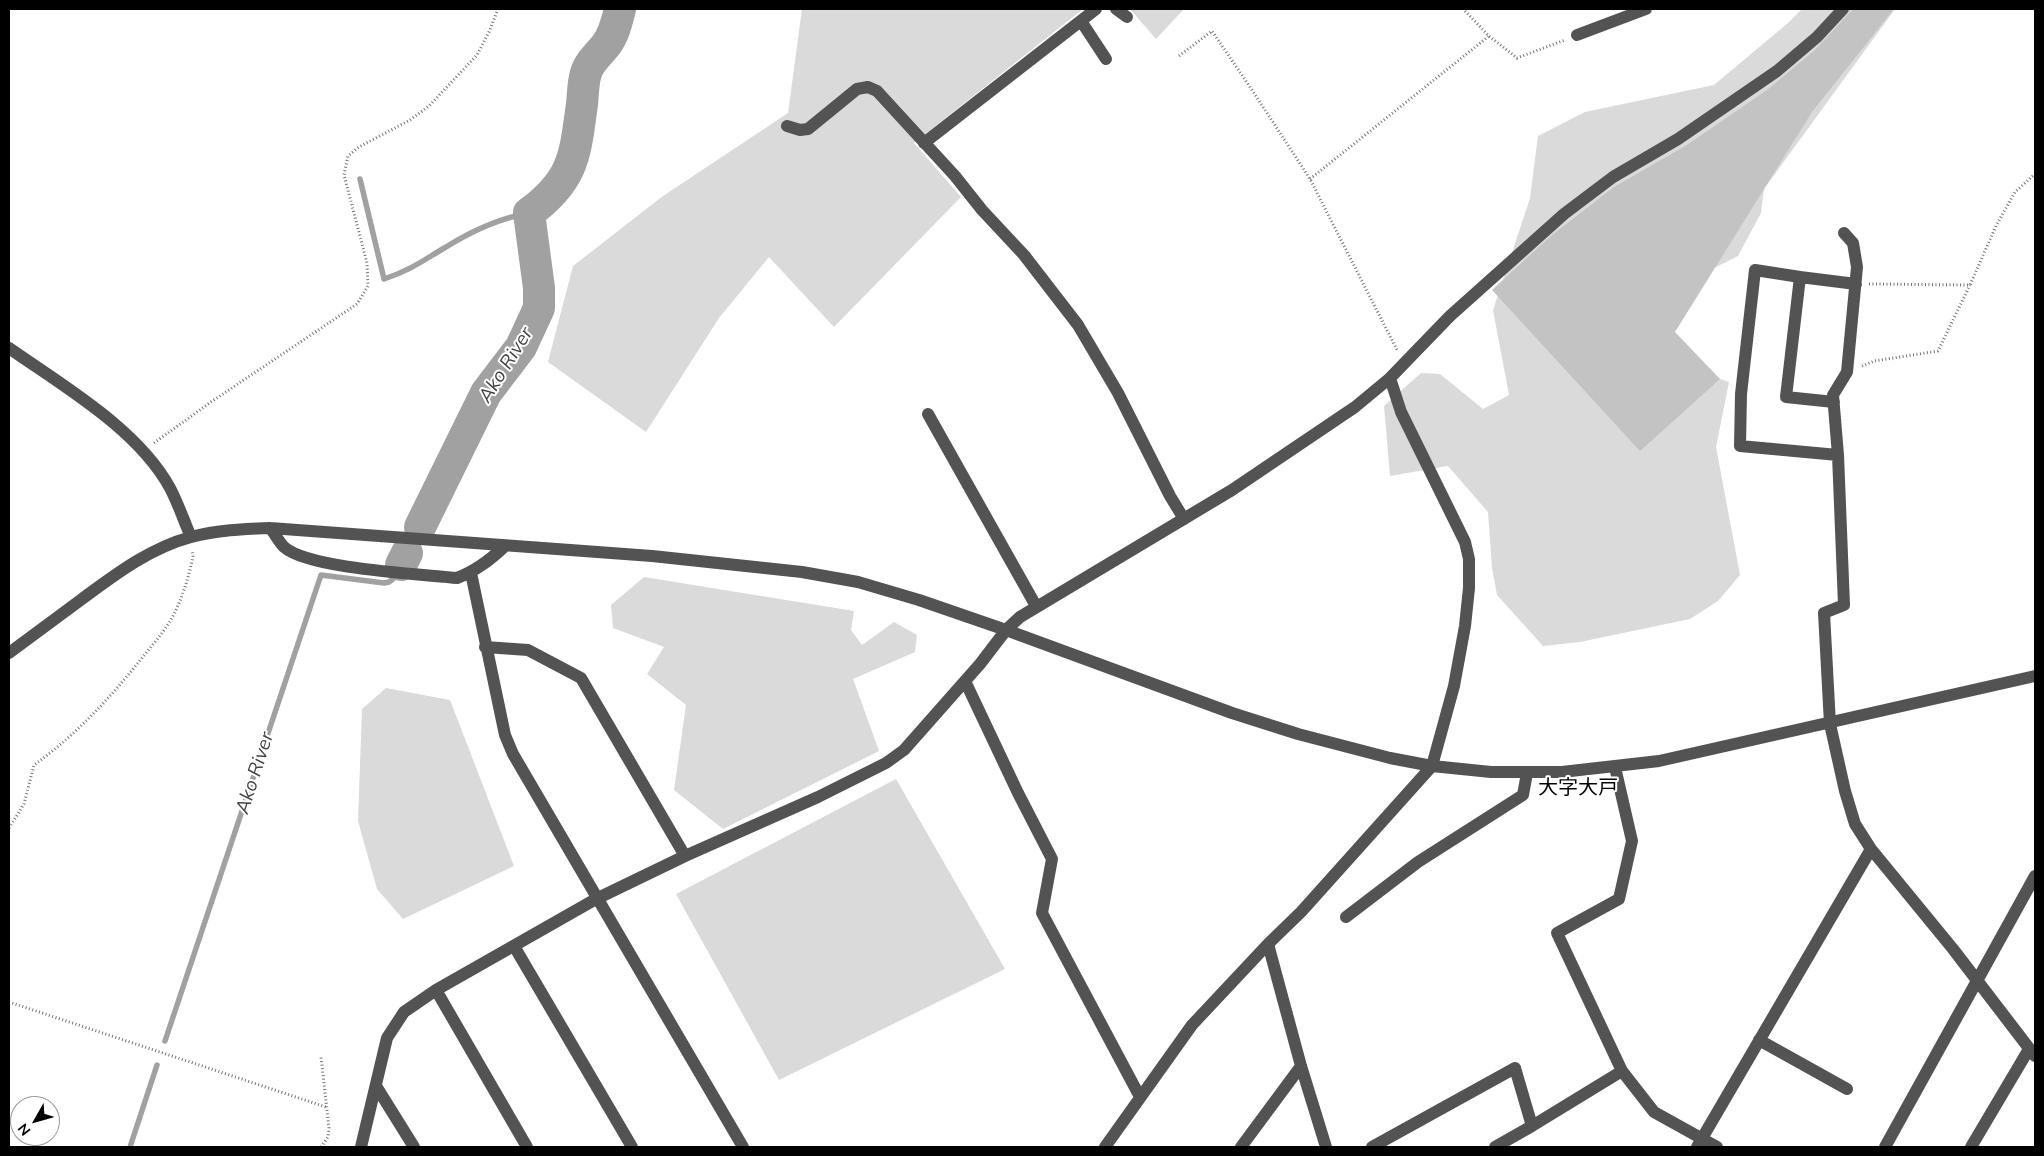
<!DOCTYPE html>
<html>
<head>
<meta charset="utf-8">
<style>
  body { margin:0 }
  #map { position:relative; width:2044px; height:1156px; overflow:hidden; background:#fff; font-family:Mulish,sans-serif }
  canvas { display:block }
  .frame { position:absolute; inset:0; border:10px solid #000; pointer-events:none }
  .north { position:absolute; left:10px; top:1096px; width:50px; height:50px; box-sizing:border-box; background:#fff; border:1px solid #999; border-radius:50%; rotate:232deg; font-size:14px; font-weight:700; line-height:20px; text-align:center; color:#000 }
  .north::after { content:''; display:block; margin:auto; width:18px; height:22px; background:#000; clip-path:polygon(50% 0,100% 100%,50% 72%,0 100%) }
</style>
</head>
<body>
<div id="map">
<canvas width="2044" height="1156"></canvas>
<div class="frame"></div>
<div class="north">N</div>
</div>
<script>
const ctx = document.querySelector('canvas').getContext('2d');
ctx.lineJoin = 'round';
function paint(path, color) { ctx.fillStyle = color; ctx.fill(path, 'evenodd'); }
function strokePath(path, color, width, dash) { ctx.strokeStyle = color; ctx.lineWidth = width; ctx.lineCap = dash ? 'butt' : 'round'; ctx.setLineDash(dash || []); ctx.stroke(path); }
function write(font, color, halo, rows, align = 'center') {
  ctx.font = font + ' Mulish,"Noto Sans JP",sans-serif'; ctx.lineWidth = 4; ctx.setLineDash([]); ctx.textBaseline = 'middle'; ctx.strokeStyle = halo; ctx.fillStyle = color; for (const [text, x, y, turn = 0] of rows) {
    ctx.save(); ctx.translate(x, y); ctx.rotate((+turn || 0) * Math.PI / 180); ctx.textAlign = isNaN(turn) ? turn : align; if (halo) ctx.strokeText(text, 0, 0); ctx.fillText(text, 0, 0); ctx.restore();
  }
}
paint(new Path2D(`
  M802 9H1083L914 143 961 197 834 327 769 257 719 318 646 432 548 362 573 266 663 196 788 113Z
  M1130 9H1184L1156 39Z
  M1802 9H1895L1764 189 1761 213 1738 256 1681 285 1663 336 1683 366 1729 382 1716 447 1740 575 1718 601 1690 619 1580 642 1543 646 1497 595 1492 568 1488 512 1448 466 1390 476 1384 406 1421 373 1440 374 1483 409 1509 395 1493 310 1530 198 1538 136 1585 112 1714 85 1788 23Z
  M644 577 854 611 851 630 862 645 894 622 917 635 915 652 853 679 879 751 723 829 674 790 686 705 647 674 664 647 613 628 611 605Z
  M386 688 450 700 514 866 403 919 377 889 358 821 362 709Z
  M896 779 1005 969 779 1080 676 894Z`), '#dadada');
strokePath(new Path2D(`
  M360 179 384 279C411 270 422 261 446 247 470 232 501 218 529 213
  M165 1041 321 575 384 583 389 582 394 578
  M130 1147 157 1065`), '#a1a1a1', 5.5);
strokePath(new Path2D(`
  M420 527 486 393 521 347 539 308V288L529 213C574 180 575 156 582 104 583 94 583 82 586 73 589 62 600 53 606 45 614 35 617 21 620 9
  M401 565 407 553`), '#a1a1a1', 32);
paint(new Path2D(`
  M1853 9H1894L1812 112 1675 332 1720 379 1640 451 1492 290 1552 235 1614 187 1687 145 1767 90 1815 50Z`), '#c3c3c3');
strokePath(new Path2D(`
  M1465 11 1489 36 1517 58 1565 40
  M1179 56 1212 31 1252 90 1310 179 1397 350
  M1310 179 1489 36
  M1869 284 1970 285 1996 226 2015 192 2035 174
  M1862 366 1874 361 1938 351 1970 285
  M154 443 211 402 357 304 368 286 367 263 344 175 348 156 359 147 410 120 429 106 477 55 489 32 498 9
  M9 828 24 804 34 765C76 735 110 698 142 658 153 644 166 630 174 614 183 596 189 576 193 556L192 551
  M9 1002 326 1107
  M321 1147 328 1137 329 1128 321 1057`), '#757575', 3, [1, 2.5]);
strokePath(new Path2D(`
  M1116 9 1127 17
  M1081 21 1106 59
  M1577 35 1646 9
  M787 126 800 130 808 129 857 89 868 87 877 91 955 176 982 210 1024 255 1078 325 1118 393 1170 496 1184 519
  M924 143 1096 9
  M1844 233 1853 243 1857 267 1847 372 1833 395 1838 455 1844 605 1824 613 1830 724 1845 791 1855 824 1871 849 1953 949 2035 1056
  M1800 277 1755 270 1741 394 1740 446 1838 455
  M9 348C63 386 138 429 170 488 178 503 184 521 191 537
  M1834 402 1786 397 1800 277 1856 284
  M928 414 1036 606
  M270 528C275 534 279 542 284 547 309 569 420 574 457 578 476 571 490 560 505 546
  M471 573 505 735 513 754 743 1147
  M485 647 528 650 581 678 685 856
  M9 653C33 635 58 617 82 599 116 574 150 548 191 537 217 530 244 529 270 528L652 556 802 572 858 582 919 600 1006 630 1232 713 1298 734 1390 758 1432 766 1491 772H1562L1659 761 2035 676
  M965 681 1018 793 1052 859 1042 913 1140 1097
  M1615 767 1632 841 1619 899 1557 933 1622 1071 1654 1112 1717 1147
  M1346 917 1418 862 1523 795 1527 773
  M1268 944 1301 1066 1326 1147
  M514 946 632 1147
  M436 990 527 1147
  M1759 1040 1847 1089
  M376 1086 414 1147
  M361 1147 387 1038 404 1012 436 990 596 899 685 856 818 797 886 763 904 750 980 664 1006 630 1020 617 1232 490 1355 407 1390 378 1450 316 1564 214 1613 177 1678 139 1777 71 1817 37 1843 9
  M1105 1147 1192 1025 1268 944 1301 912 1432 766 1454 686 1465 626 1469 588V559L1465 542 1401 412 1390 378
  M1241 1147 1301 1066
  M1372 1147 1515 1068 1532 1126
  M1495 1147 1532 1126 1622 1071
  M1697 1147 1871 849
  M1885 1147 2035 876
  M1971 1147 2029 1049`), '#535353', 12);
write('italic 19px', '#424242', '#fff', [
  ["Ako River",506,365,-58],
  ["Ako River",255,773,-72]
]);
write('20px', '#000', '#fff', [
  ["大字大戸",1578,788]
]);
</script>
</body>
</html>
